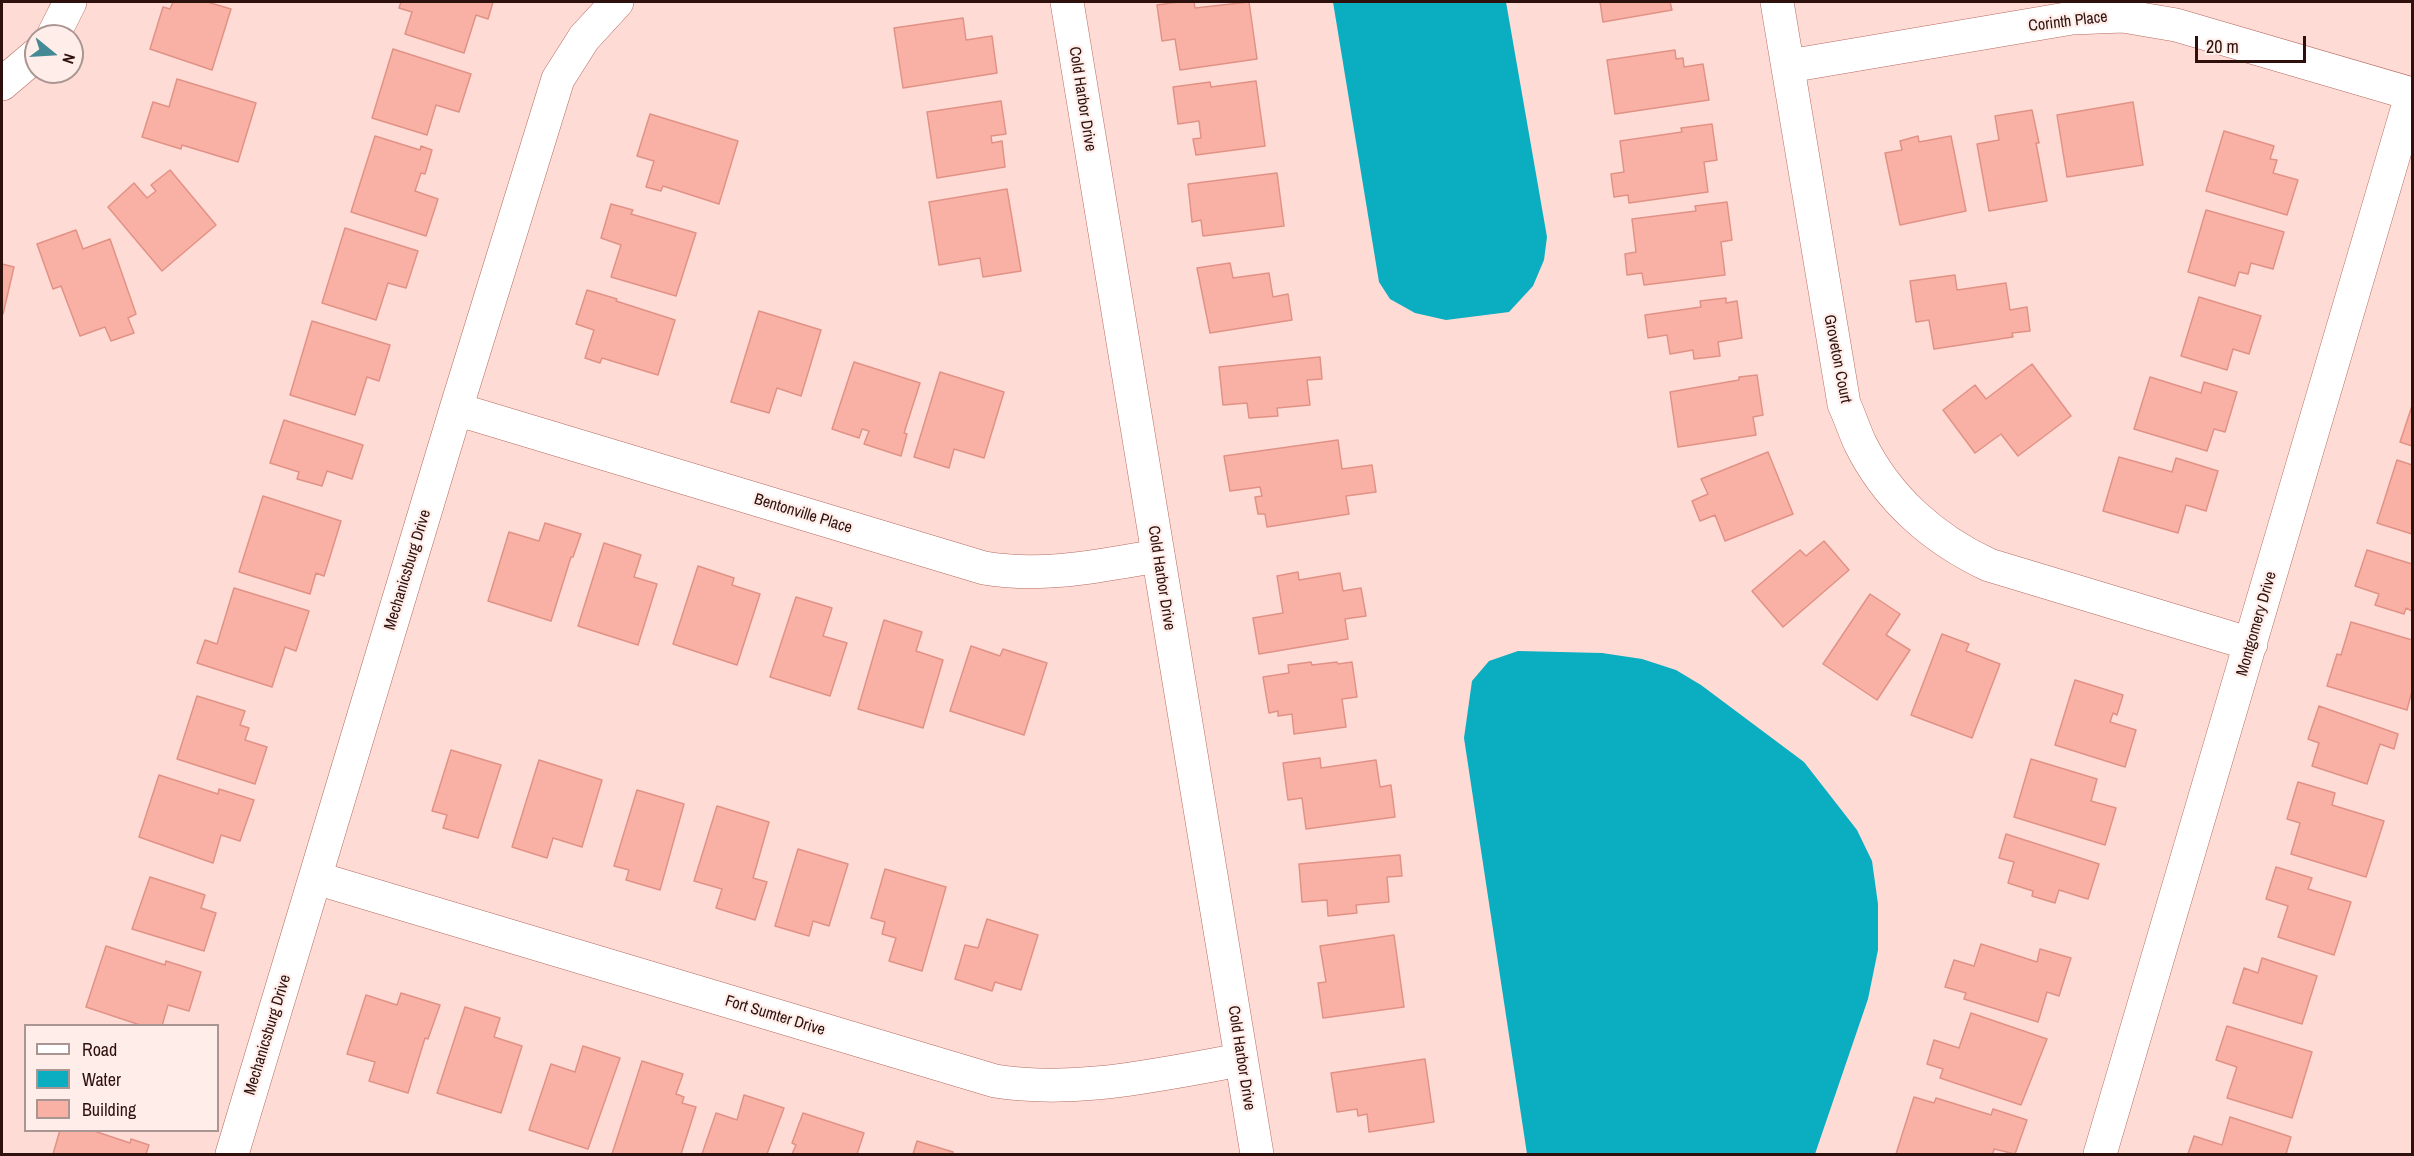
<!DOCTYPE html>
<html>
<head>
<meta charset="utf-8">
<style>
  body { margin:0 }
  #map { position:relative; width:2414px; height:1156px; overflow:hidden; background:#fedbd5; font-family:"Archivo Narrow",sans-serif }
  canvas { display:block }
  .frame { position:absolute; inset:0; border:3px solid #2e110d; pointer-events:none }
  .legend { position:absolute; left:24px; top:1024px; width:195px; height:108px; box-sizing:border-box; background:#ffedea; border:2px solid #ab9592; margin:0; padding:8px 10px; list-style:none; font-size:18px; color:#2e110d }
  .legend li { display:flex; align-items:center; gap:12px; height:30px }
  .legend b { width:30px; border:2px solid #ab9592 }
  .north { position:absolute; left:24px; top:24px; width:60px; height:60px; box-sizing:border-box; background:#ffedea; border:2px solid #ab9592; border-radius:50%; rotate:108deg; font-size:16px; font-weight:700; line-height:24px; text-align:center; color:#2e110d }
  .north::after { content:''; display:block; margin:auto; width:21px; height:27px; background:#448a95; clip-path:polygon(50% 0,100% 100%,50% 72%,0 100%) }
  .scale { position:absolute; left:2195px; top:36px; width:111px; height:27px; box-sizing:border-box; border:3px solid #2e110d; border-top:0; padding-left:8px; font-size:18px; line-height:21px; white-space:nowrap; color:#2e110d; -webkit-text-stroke:4px #ffedea; paint-order:stroke }
</style>
</head>
<body>
<div id="map">
<canvas width="2414" height="1156"></canvas>
<div class="frame"></div>
<ul class="legend">
<li><b style="height:8px;background:#fff"></b>Road</li>
<li><b style="height:16px;background:#0badc0"></b>Water</li>
<li><b style="height:16px;background:#fab1a5"></b>Building</li>
</ul>
<div class="north">N</div>
<div class="scale">20 m</div>
</div>
<script>
const ctx = document.querySelector('canvas').getContext('2d');
ctx.lineJoin = 'round';
function paint(path, color) { ctx.fillStyle = color; ctx.fill(path, 'evenodd'); }
function strokePath(path, color, width, dash) { ctx.strokeStyle = color; ctx.lineWidth = width; ctx.lineCap = dash ? 'butt' : 'round'; ctx.setLineDash(dash || []); ctx.stroke(path); }
function write(font, color, halo, rows, align = 'center') {
  ctx.font = font + ' "Archivo Narrow",sans-serif'; ctx.lineWidth = 4.5; ctx.setLineDash([]); ctx.textBaseline = 'middle'; ctx.strokeStyle = halo; ctx.fillStyle = color; for (const [text, x, y, turn = 0] of rows) {
    ctx.save(); ctx.translate(x, y); ctx.rotate((+turn || 0) * Math.PI / 180); ctx.textAlign = isNaN(turn) ? turn : align; if (halo) ctx.strokeText(text, 0, 0); ctx.fillText(text, 0, 0); ctx.restore();
  }
}
paint(new Path2D(`
  M1333 2H1506L1547 237 1544 260 1533 286 1509 312 1446 320 1415 313 1390 299 1379 282Z
  M1518 651 1602 653 1642 659 1676 670 1701 685 1804 762 1857 830 1872 861 1878 904V950L1868 999 1815 1154H1527L1464 738 1472 681 1489 661Z`), '#0badc0');
const building = new Path2D(`
  M173 2H207L231 9 212 70 150 49 163 7 170 9Z
  M401 2H493L488 19 476 15 464 53 405 34 412 12 399 8Z
  M1179 2H1194L1195 8 1249 2 1257 59 1180 70 1175 39 1162 41 1157 5Z
  M1600 2H1670L1672 10 1603 22Z
  M963 18 966 40 992 36 997 73 903 88 894 28Z
  M393 49 471 74 459 112 436 105 427 135 372 118Z
  M1675 50 1676 59 1683 58 1684 67 1703 64 1709 100 1615 114 1607 60Z
  M177 79 256 103 238 162 182 145 181 149 142 137 153 102 169 107Z
  M1256 81 1265 146 1196 155 1193 139 1201 138 1199 121 1178 124 1173 87 1210 82 1211 87Z
  M1001 101 1006 134 991 136 992 143 1002 141 1005 167 937 178 927 112Z
  M2133 102 2143 165 2067 177 2057 115Z
  M2032 110 2039 143H2036L2047 201 1989 211 1977 144 1999 140 1995 116Z
  M650 114 738 141 719 204 663 186 661 191 646 187 654 161 637 156Z
  M1712 124 1717 160 1704 162 1708 192 1629 203 1628 195 1614 197 1611 174 1624 172 1620 141 1682 132 1681 128Z
  M2224 131 2274 146 2270 159 2277 160 2273 173 2298 180 2287 215 2206 191Z
  M375 136 420 150 421 146 432 150 425 174 421 173 415 191 438 199 426 236 351 212Z
  M1918 136 1919 142 1951 136 1966 211 1900 225 1885 153 1902 150 1900 141Z
  M170 170 216 225 162 271 108 207 134 183 147 198 156 191 151 185Z
  M1277 173 1284 226 1203 236 1201 220 1192 222 1188 184Z
  M1007 189 1021 271 983 277 980 258 939 265 929 202Z
  M1727 202 1732 240 1721 242 1725 275 1644 285 1642 273 1627 275 1625 254 1636 252 1632 219 1696 211 1695 206Z
  M611 204 633 210 631 214 696 233 676 296 611 277 621 245 601 238Z
  M2206 210 2284 232 2273 269 2251 263 2248 274 2239 272 2235 286 2188 272Z
  M345 228 418 251 406 288 388 283 376 320 322 303Z
  M76 230 83 249 110 239 136 314 128 318 134 333 111 341 105 327 80 336 61 286 53 289 37 244Z
  M1230 263 1233 278 1269 273 1273 297 1288 294 1292 320 1210 333 1197 268Z
  M2 264 14 267 3 314H2Z
  M1955 275 1957 290 2006 283 2010 310 2027 307 2030 331 2012 333 2013 337 1934 349 1929 320 1916 322 1910 281Z
  M587 290 617 299 616 301 675 320 658 375 602 358 600 363 585 358 594 330 576 324Z
  M2199 297 2261 316 2249 354 2233 349 2227 370 2181 356Z
  M1726 298V303L1737 301 1742 338 1718 342 1720 356 1694 359 1693 350 1670 354 1667 335 1648 338 1645 315 1701 307 1700 301Z
  M759 311 821 330 801 396 777 388 769 413 731 402Z
  M312 321 390 345 379 381 367 377 355 415 290 395Z
  M1320 357 1322 379 1307 380 1310 405 1277 408 1278 416 1249 418 1247 403 1223 405 1219 367Z
  M854 362 920 383 904 433 907 434 901 456 864 444 869 431 862 429 859 438 832 429Z
  M2032 364 2071 416 2018 456 2001 434 1975 453 1943 410 1975 385 1986 399Z
  M940 372 1004 392 984 458 954 449 949 468 914 457Z
  M1757 375 1763 415 1753 417 1756 435 1678 447 1670 392 1739 380V377Z
  M2150 377 2201 393 2204 382 2237 392 2225 432 2214 429 2207 451 2134 429Z
  M2412 406V446L2400 442Z
  M284 420 363 445 352 479 327 471 322 486 297 479 299 472 270 463Z
  M1338 440 1342 469 1372 465 1376 492 1346 496 1349 514 1267 527 1265 514H1258L1255 497 1262 496 1260 487 1230 491 1224 456Z
  M1768 452 1793 514 1725 541 1715 515 1700 521 1692 501 1708 494 1701 479Z
  M2119 457 2172 472 2176 458 2218 471 2206 511 2186 505 2178 533 2103 511Z
  M2397 460 2412 465V534L2377 523Z
  M263 496 341 521 324 576 316 573 310 594 239 572Z
  M545 523 581 534 573 557H571L551 621 488 601 509 532 539 541Z
  M1824 541 1849 570 1783 627 1752 591 1800 550 1806 556Z
  M604 543 641 555 634 577 657 584 638 645 578 626Z
  M2367 550 2412 564V611L2406 608 2404 614 2375 605 2379 594 2355 586Z
  M698 566 734 578 732 585 760 594 737 665 673 644Z
  M1298 572 1299 580 1340 573 1343 591 1361 588 1366 616 1345 619 1348 639 1259 654 1253 618 1283 613 1277 576Z
  M234 588 309 611 296 651 285 647 272 687 197 663 205 640 217 644Z
  M1870 594 1900 614 1886 635 1910 650 1877 700 1823 664Z
  M796 597 832 608 823 636 847 643 830 696 770 677Z
  M884 620 922 632 916 651 943 660 923 728 858 709Z
  M2351 622 2412 640V691L2407 710 2327 686 2337 654 2341 655Z
  M1942 634 1969 644 1966 651 2000 664 1972 738 1911 715Z
  M971 646 1000 656 1003 649 1047 663 1024 735 950 711Z
  M1311 662 1312 665 1337 662 1338 664 1352 662 1357 697 1342 699 1346 727 1294 734 1292 714 1278 716V711L1269 713 1263 677 1289 673 1288 665Z
  M2075 680 2123 695 2117 715 2113 713 2110 722 2136 730 2125 767 2055 745Z
  M197 696 245 711 240 725 249 728 245 740 267 747 255 784 177 759Z
  M2319 706 2398 734 2394 749 2380 744 2367 784 2312 766 2319 743 2308 739Z
  M451 750 501 765 478 838 443 828 447 815 432 811Z
  M1320 758 1321 768 1376 760 1380 787 1391 785 1395 817 1306 829 1302 798 1288 800 1283 763Z
  M2031 759 2097 779 2091 801 2116 808 2105 845 2014 817Z
  M539 760 602 780 582 847 553 838 547 858 512 847Z
  M159 775 218 794 219 789 254 800 240 841 221 835 213 863 139 837Z
  M2298 782 2335 793 2332 805 2384 821 2366 877 2291 854 2300 823 2287 819Z
  M637 790 684 804 660 890 626 880 629 870 614 866Z
  M717 806 769 822 753 878 767 882 755 920 716 908 722 889 694 881Z
  M2006 834 2099 864 2088 899 2059 890 2055 903 2032 896 2033 891 2008 883 2014 862 1999 858Z
  M798 849 848 864 829 926 813 921 809 936 775 926Z
  M1400 855 1402 876 1387 877 1389 902 1356 905 1357 913 1328 916 1327 900 1302 902 1299 864Z
  M2276 867 2312 878 2308 889 2351 902 2334 955 2278 937 2288 906 2266 899Z
  M885 869 946 887 922 971 889 961 896 938 882 934 885 922 871 918Z
  M150 877 205 895 201 908 216 913 204 951 132 929Z
  M987 919 1038 935 1021 990 995 982 992 991 955 979 965 945 978 948Z
  M1394 935 1404 1007 1323 1018 1318 983 1326 982 1320 946Z
  M1981 944 2037 962 2040 949 2071 958 2059 996 2047 992 2038 1022 1964 999 1966 993 1945 987 1954 960 1974 966Z
  M106 946 165 965 166 961 201 972 189 1011 168 1005 162 1026H143L86 1007Z
  M2262 958 2317 976 2302 1024 2233 1003 2244 968 2258 973Z
  M401 993 440 1005 428 1039 425 1038 408 1093 369 1081 375 1062 347 1054 366 995 397 1005Z
  M465 1007 500 1018 494 1037 522 1046 501 1113 437 1093Z
  M1971 1013 2047 1039 2021 1105 1940 1078 1943 1069 1927 1064 1934 1040 1959 1048Z
  M2227 1026 2312 1052 2292 1118 2227 1098 2237 1067 2216 1060Z
  M583 1046 620 1058 588 1149 529 1130 551 1064 575 1072Z
  M1425 1059 1434 1122 1369 1132 1367 1114 1358 1116 1357 1109 1337 1112 1331 1073Z
  M642 1061 683 1074 676 1094 684 1097 682 1103 696 1107 681 1154H612Z
  M744 1095 784 1108 767 1154H702L716 1113 737 1120Z
  M1914 1097 1934 1103 1936 1098 1991 1115 1993 1109 2027 1120 2015 1154 1994 1149 1993 1154H1896Z
  M803 1113 864 1133 857 1154H792L796 1145 792 1143Z
  M2230 1117 2291 1137 2286 1154H2188L2194 1136 2222 1145Z
  M60 1130H91L130 1143 131 1139 149 1145 146 1154H53Z
  M917 1141 953 1152 952 1154H913Z`);
paint(building, '#fab1a5');
strokePath(building, '#e19286', 1.5);
const street = new Path2D(`
  M1067 2 1257 1154
  M1777 2 1844 404C1850 417 1854 430 1860 443 1887 498 1933 539 1989 565L2251 644
  M53 36 70 2
  M1789 66 2072 18 2123 16 2176 25 2412 94
  M2 84 36 55
  M456 409 984 568C1043 578 1098 566 1157 556
  M316 878 995 1081C1079 1094 1159 1074 1241 1060
  M232 1154 456 409 558 79 584 38 617 2
  M2100 1154 2412 93`);
strokePath(street, '#b76b60', 34);
strokePath(street, '#fff', 33);
write('16px', '#2e110d', '#ffedea', [
  ["Corinth Place",2068,22,-7],
  ["Cold Harbor Drive",1082,99,81],
  ["Groveton Court",1837,359,79],
  ["Bentonville Place",803,514,17],
  ["Mechanicsburg Drive",408,570,-73],
  ["Cold Harbor Drive",1161,578,81],
  ["Montgomery Drive",2257,624,-74],
  ["Fort Sumter Drive",775,1016,17],
  ["Mechanicsburg Drive",268,1035,-73],
  ["Cold Harbor Drive",1241,1058,81]
]);
</script>
</body>
</html>
